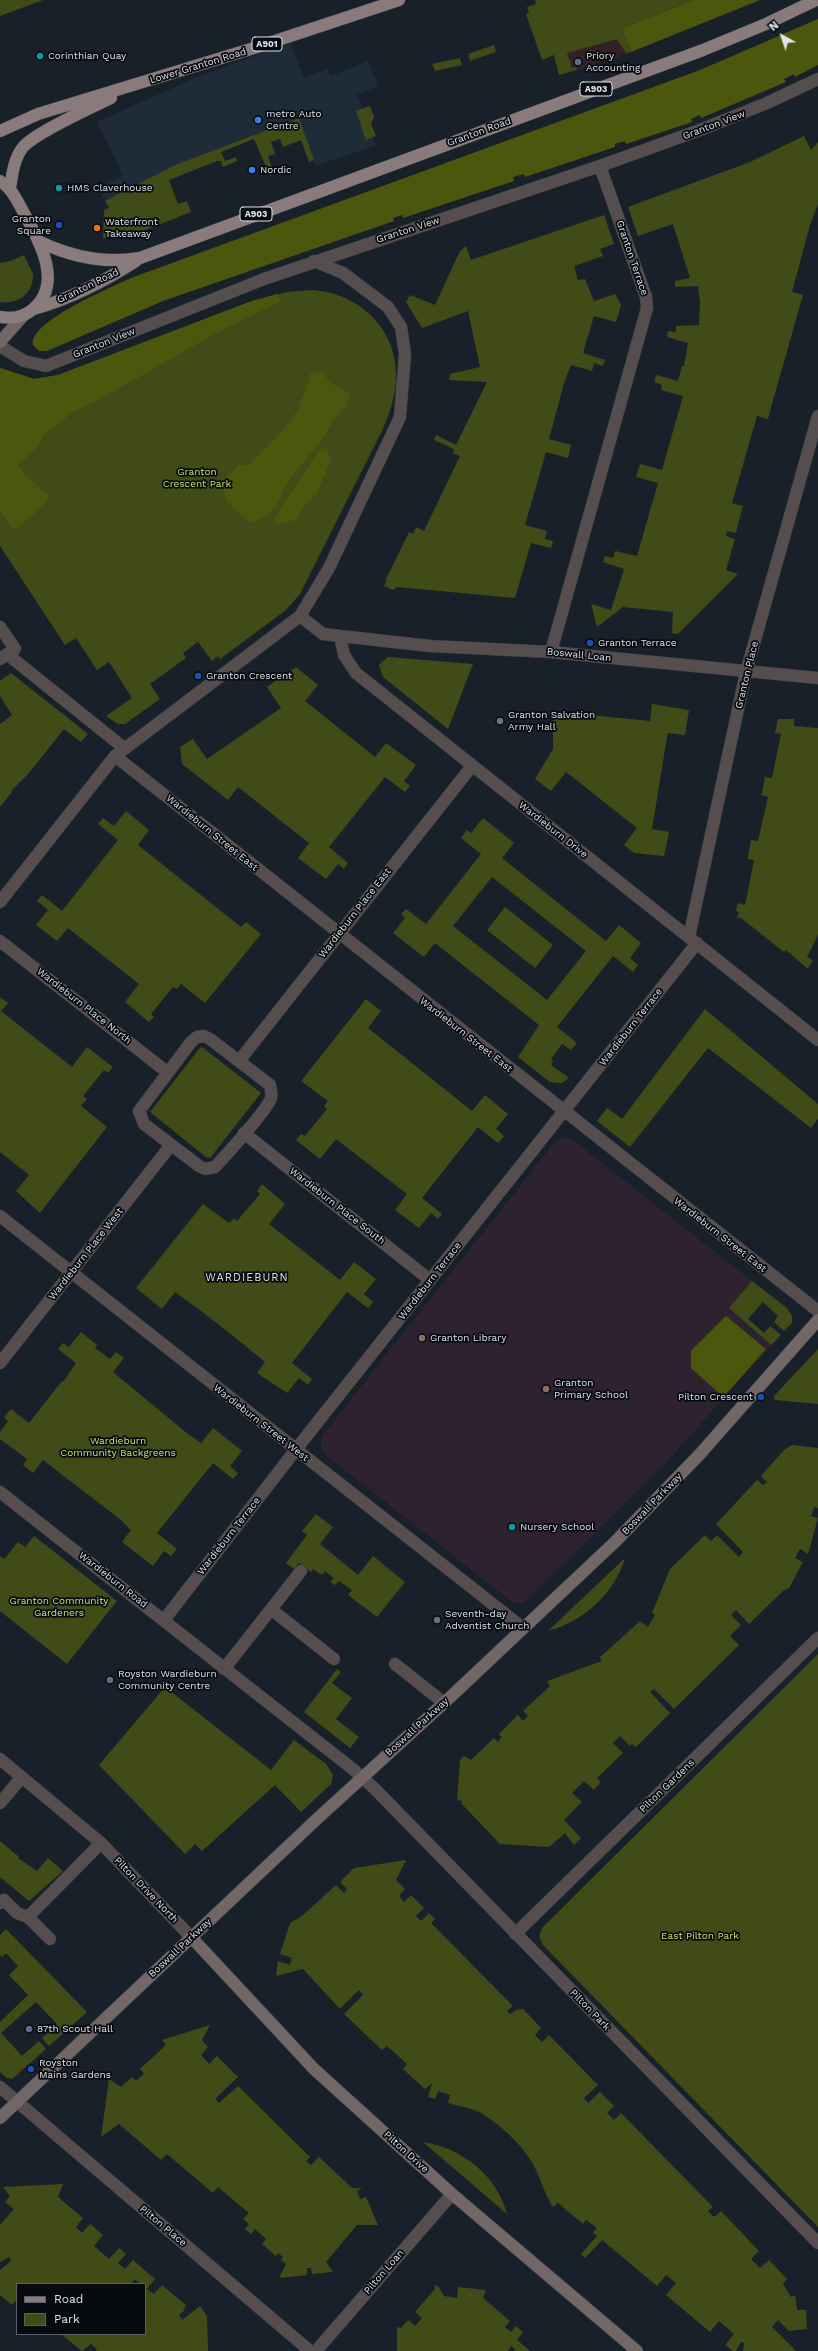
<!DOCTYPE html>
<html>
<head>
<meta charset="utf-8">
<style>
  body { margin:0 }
  #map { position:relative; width:818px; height:2351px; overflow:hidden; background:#18212a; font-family:"Work Sans",sans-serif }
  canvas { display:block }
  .legend { position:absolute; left:16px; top:2283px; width:130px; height:52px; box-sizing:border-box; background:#070a0e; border:1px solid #5c6066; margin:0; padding:5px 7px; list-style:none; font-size:12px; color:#dce2e9 }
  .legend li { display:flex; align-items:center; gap:8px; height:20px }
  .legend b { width:20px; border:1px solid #5c6066 }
  .north { position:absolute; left:762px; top:16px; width:40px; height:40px; -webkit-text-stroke:3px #070a0e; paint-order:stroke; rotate:320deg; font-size:11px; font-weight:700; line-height:16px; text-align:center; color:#dce2e9 }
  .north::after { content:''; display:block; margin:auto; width:14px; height:18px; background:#dce2e9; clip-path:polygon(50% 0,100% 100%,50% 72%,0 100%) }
</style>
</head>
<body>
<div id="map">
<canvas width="818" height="2351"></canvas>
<ul class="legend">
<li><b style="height:5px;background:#897a7b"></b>Road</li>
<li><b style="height:11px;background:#414b18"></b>Park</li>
</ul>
<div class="north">N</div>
</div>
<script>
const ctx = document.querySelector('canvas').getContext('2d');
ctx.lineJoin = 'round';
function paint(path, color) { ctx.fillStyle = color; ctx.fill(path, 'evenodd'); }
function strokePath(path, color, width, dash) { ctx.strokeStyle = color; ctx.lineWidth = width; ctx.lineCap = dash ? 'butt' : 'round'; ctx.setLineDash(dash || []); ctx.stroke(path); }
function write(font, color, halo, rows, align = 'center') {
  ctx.font = font + ' "Work Sans",sans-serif'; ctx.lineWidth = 3.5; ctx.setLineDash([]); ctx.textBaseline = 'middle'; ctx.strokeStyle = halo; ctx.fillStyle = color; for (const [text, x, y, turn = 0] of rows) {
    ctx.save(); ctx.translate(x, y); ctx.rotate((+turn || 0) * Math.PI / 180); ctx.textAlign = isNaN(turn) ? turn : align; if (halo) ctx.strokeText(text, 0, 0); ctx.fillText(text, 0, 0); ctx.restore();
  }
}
paint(new Path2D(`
  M622 28 631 52 562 75 555 53Z`), '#342123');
paint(new Path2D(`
  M290 43 304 78 327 69 331 76 368 61 378 86 357 95 376 145 316 166 298 118 175 165 105 201 98 189 123 175 97 122 200 76Z`), '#1e2c3a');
paint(new Path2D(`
  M566 1137 574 1141 752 1281 729 1308 771 1345 663 1466 526 1601 518 1604 511 1601 327 1456 321 1449V1440L325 1432 554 1143 560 1138Z`), '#2e2231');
paint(new Path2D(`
  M0 0H43L0 16Z
  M535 0H694L622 28 631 52 626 53 617 39 567 53 572 68 576 67 577 70 559 75 554 55 542 60 526 14 529 12 527 7 536 4Z
  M494 45 496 52 470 61 468 54Z
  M460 58 462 65 435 71 432 64Z
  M370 106 374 117 371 124 376 136 366 140 356 111Z
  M299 118 314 160 309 162 301 140 283 147 280 139 271 142 275 154 268 156 274 174 270 176 254 139 221 152 225 161 236 157 237 161 223 167 221 161H217L169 180 178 204 187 201 191 212 128 237 103 238 104 210 109 208 105 201 175 165Z
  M804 136 811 150 818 142V204L810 225 792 292 803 295 770 411 768 419 757 416 732 503 743 506 736 533 727 531 726 536 735 539 726 570 738 574 678 634 672 633 673 612 623 607 597 627 591 604 611 610 624 569 603 562 605 556 613 558 615 551 637 556 658 483 636 477 640 464 662 470 683 396 661 390 662 385 654 382 656 375 678 381 682 366H684L688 343 667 337 668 331 676 332V326L699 325 700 302 698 286 675 287V281L690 278 673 224 638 236 628 207 750 162Z
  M604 215 614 244 600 249 603 256 574 266 578 280 585 279 594 301 615 294 621 305 616 322 594 316 583 353 605 360 603 366 594 363 592 371 571 365 565 380 549 439 571 445 568 458 546 452 525 525 547 531 545 539 553 541 551 548 531 543 515 598 397 587 393 590 384 586 387 580 386 579 409 532 413 534 416 527 424 531 460 456 453 453 454 449 434 440 436 435 456 445 487 382 449 380 450 374 480 367 468 311 422 328 406 302 410 295 435 305 460 251 466 246 471 260Z
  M24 255 33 274C34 293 18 305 0 302V263L11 261Z
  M312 290C360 293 399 330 396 381 395 398 389 415 382 431L300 594 286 610 220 659 218 656 212 661 198 642 183 653 186 658 150 684 160 699 125 724H118L106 716 132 698 109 662 97 670 76 638 65 645 0 546V368L34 379 58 375 252 301 287 292Z
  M388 657 473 664 448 729 383 677 379 665Z
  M296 667 318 685 305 701 375 757 386 743 416 765 404 781 410 786 405 792 385 777 329 847 348 863 344 869 338 864 326 879 298 858 309 843 238 787 228 800 182 764 180 747 193 739 207 759 281 708 267 687Z
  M11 673 88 734 81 742 64 729 29 773 11 791 12 792 0 807V724L12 715 0 696V681Z
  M652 704 689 710 685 735 668 733 667 737 652 829 669 832 664 856 634 853 624 845 637 828 566 772 551 791 535 779 553 749V717H559L560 712 650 721Z
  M778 719H794V726L818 728V935L807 957 813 960 808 969 786 950 784 952 741 918H737L739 912 736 911 738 903 745 905 754 860 748 859V856L751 840 758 841 768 797 761 795 762 793 765 777 772 778 781 734 775 733Z
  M126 811 149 830 138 845 241 927 246 922 261 934 205 1003 181 984 177 989 173 987 151 1014 154 1017 149 1022 125 1002 139 984 68 928 57 941 36 925 48 910 37 901 42 895 62 911 118 840 98 824 103 818 114 826Z
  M483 818 514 843 502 858 606 941 619 925 641 943 630 958 638 965 633 972 613 956 557 1027 577 1043 571 1050 562 1044 551 1059 553 1062 551 1065 569 1078 562 1083 550 1082 518 1057 539 1025 435 943 424 957 393 933 405 918 401 914 406 909 426 924 481 854 461 838 467 830 471 833ZM492 877 586 951 547 1000 453 926Z
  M505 907 553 945 535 968 487 930Z
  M0 997 8 1003 1 1011 72 1067 87 1047 113 1067 108 1073 104 1070 83 1096 87 1099 81 1106 107 1127 40 1213 16 1191 29 1175 0 1152Z
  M366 999 381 1011 368 1028 472 1111 485 1095 508 1114 496 1129 504 1136 498 1143 478 1127 422 1198 442 1214 438 1219 431 1213 419 1228 395 1210 407 1194 336 1139 320 1159 296 1140 301 1134 305 1136 327 1109 324 1106 328 1101 301 1081Z
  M705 1009 818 1104V1119L811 1128 708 1048 630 1147 597 1121 607 1108 622 1119Z
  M202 1047 261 1093 210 1158 206 1157 150 1112 199 1049Z
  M262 1184 285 1204 269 1224 340 1280 354 1262 376 1279 364 1294 373 1302 368 1308 347 1292 292 1363 312 1379 308 1385 299 1378 287 1393 257 1373 265 1362C236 1338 206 1314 175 1292L162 1309 136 1288 203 1204 229 1223 234 1218 237 1221 260 1194 257 1191Z
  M752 1281 787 1308 792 1316V1323L784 1331 774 1322 778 1316 763 1302 748 1319 764 1333 770 1326 781 1335 771 1345 729 1308Z
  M81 1332 97 1345 95 1348 110 1359 116 1352 124 1358 113 1372 188 1434 201 1443 213 1428 242 1451 230 1466 238 1473 233 1479 213 1463 157 1533 177 1549 171 1556 164 1551 153 1566 122 1542 131 1530 121 1520 43 1460 33 1473 23 1465 27 1459 0 1439V1432L8 1421 4 1417 11 1409 29 1423 62 1381 63 1382 76 1363 58 1349 63 1343 69 1347Z
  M818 1349V1404L775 1400 774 1396Z
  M792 1445 818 1448V1508L814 1507 811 1516 818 1518 808 1554 800 1549 795 1558 803 1562 789 1588 783 1591 749 1624 736 1610 731 1615 741 1625 730 1636 739 1645 674 1709 654 1689 650 1692 670 1713 636 1747 632 1744 630 1746 620 1736 613 1743 623 1753 597 1778 601 1782 594 1790 584 1781 572 1793 582 1802 564 1820 581 1838 574 1845 565 1833 549 1847 500 1844 461 1803 463 1801 457 1800 460 1760 464 1756 471 1760 494 1738 498 1742 502 1737 499 1734 518 1715 523 1721 528 1716 523 1711 550 1686 547 1681 602 1661 600 1657 638 1623 640 1621 648 1627 655 1615 652 1613 670 1569 705 1535 711 1541 717 1535 739 1557 743 1552 716 1524 757 1480 763 1485 767 1482 761 1476 784 1450Z
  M316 1514 333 1527 320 1544 358 1575 373 1556 405 1582 377 1617 348 1595 352 1590 339 1581 335 1585 330 1582 334 1578 325 1571 322 1575 313 1569 311 1572 299 1563 294 1569 286 1563 307 1535 302 1531Z
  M34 1536 117 1601 67 1664 0 1611V1556L4 1559 18 1542 25 1547Z
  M625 1558C614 1594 584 1621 548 1631Z
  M818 1654V2227L543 1945 539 1936 542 1928Z
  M337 1669 341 1672 332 1683 352 1698 336 1719 359 1737 350 1748 304 1712Z
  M165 1687 271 1770 294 1740 326 1764 333 1775 331 1784 301 1812 275 1785 202 1851 195 1844 185 1854 99 1765Z
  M0 1841 19 1857 18 1858 37 1871 48 1858 63 1871 29 1901 0 1877Z
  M406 1860 396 1880 405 1889 399 1896 404 1902 411 1895 424 1908 416 1916 421 1921 429 1913 435 1919 431 1923 513 2006 507 2011 510 2014 516 2010 523 2009 541 2028 535 2035 542 2042 549 2035 598 2085 584 2098 588 2103 600 2092 614 2106 607 2113 614 2120 621 2113 713 2207 708 2211 714 2217 721 2211 759 2251 751 2259 760 2268 769 2260 787 2279 783 2284 791 2297 795 2295 797 2310H806L807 2329 789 2331 778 2320 772 2327 796 2351H743L744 2343 741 2342 736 2351H733L725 2345 734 2334 719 2321 710 2332 666 2295 676 2283 666 2275 657 2286 602 2240 585 2258 581 2254 597 2236 593 2233 597 2228 586 2220 583 2224 558 2203 553 2207C545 2195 541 2180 535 2168 525 2147 501 2125 481 2113 471 2108 459 2106 448 2103L450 2095 438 2091 435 2099 428 2097 432 2083 425 2089 403 2069 407 2064 387 2046 382 2050 344 2014 363 1995 359 1990 340 2009 303 1969 276 1976 278 1961 290 1965 292 1958 280 1954 290 1923 302 1916 336 1885 344 1893 347 1889 340 1882 354 1868Z
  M6 1929 87 2012 49 2046 42 2038 57 2024 36 2002 1 2033 22 2056 39 2041 46 2049 12 2079 7 2078 0 2072V2022L28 1995 9 1975 18 1966 6 1953 2 1957 0 1955V1935Z
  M210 2025 202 2040 208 2047 201 2055 209 2064 217 2056 238 2077 215 2099 219 2103 238 2086 310 2157 306 2161 311 2165 319 2157 352 2188H362L357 2191 360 2199 366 2197 378 2225H357L326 2262 333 2272 312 2274 311 2268H307V2275L279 2278 286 2264 281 2260 283 2257 278 2253 276 2256 262 2244 266 2239 255 2229 251 2234 245 2229 249 2224 243 2219 249 2213 218 2187 213 2193 167 2154 161 2160 119 2124 101 2137 109 2079 121 2087 132 2077 136 2081 144 2074 140 2069 166 2045 162 2040Z
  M423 2142C462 2148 497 2175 507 2214Z
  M63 2184 58 2197 83 2218 76 2227 82 2233 90 2224 103 2235 94 2246 109 2259 119 2248 126 2254 118 2263 125 2269 133 2260 155 2279 147 2289 154 2294 162 2285 186 2305 183 2312 179 2315 182 2320 200 2306 207 2316 208 2351H96L97 2349 91 2344 82 2351 61 2334H145V2284H140L135 2279 131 2284H17V2299L12 2305 0 2295V2270L11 2261 9 2257 0 2262V2225L14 2209 5 2202 10 2196 3 2187Z
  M434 2285 438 2286 444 2296 457 2298 458 2287 486 2290 483 2298 510 2321 505 2327 511 2332 516 2326 523 2332 517 2340 530 2351H514L515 2349 511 2346 508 2351H397V2327L401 2328 408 2320 415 2326 422 2318 415 2312 435 2289Z`), '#414b18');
paint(new Path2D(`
  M694 0H760L631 52 622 28Z
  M818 19V65L795 77 794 74 784 79 786 82 701 118 700 115 691 119 692 122 626 144 625 141 615 144V147L525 177 524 174 513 177 514 181 403 218 402 215 393 218 394 221 163 301 47 351H39L33 345C28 322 112 287 131 278L700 70Z
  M277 294 281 301 220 331 98 400 73 412 44 434 36 449 17 465 27 477 49 496 38 511 14 530 0 510V368L34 379 58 375 252 301Z
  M322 372 331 383 350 394 345 408 333 420 323 439 288 481 277 505 265 517 251 523C234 508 222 505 224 480L239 465H248L286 427 299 408 311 373Z
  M321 448 327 449 331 460 316 495 302 508 297 519 281 524 276 523 275 519 280 509Z
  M726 1316 766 1349 726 1394H720L691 1368V1351Z`), '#4b570d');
const street = new Path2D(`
  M0 346 24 361 46 366 264 279 600 166 700 130 767 103 818 79
  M300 616 323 634 340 636 430 646 551 652 818 678
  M0 627 15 649 0 659
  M340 636 344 655 356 673 818 1040
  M551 652 647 308 646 297 600 166
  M7 654 124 748
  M115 756 818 1311
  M0 902 115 756 300 616 329 568 400 417 405 354 401 327 388 307 343 273 314 261
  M689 937 746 672 818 416
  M0 941 167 1072
  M204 1036 210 1039 270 1085C271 1089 272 1094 271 1098 267 1110 226 1155 215 1167L205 1169 199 1166 144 1124 139 1111 191 1042 197 1037Z
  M239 1061 472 766
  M244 1133 430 1280
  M0 1216 523 1628
  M0 1363 171 1145
  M0 1492 354 1770 374 1788 818 2243
  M272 1610 334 1659
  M164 1620 301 1443 697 943
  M395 1664 444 1703
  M224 1669 301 1571
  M0 1759 101 1843 191 1937
  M0 1803 22 1777
  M0 1903 4 1900 17 1913 28 1917 101 1843
  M28 1917 50 1939
  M515 1934 818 1638
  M0 2087 310 2351
  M316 2351 452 2194`);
const secondary = new Path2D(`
  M0 342 23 316
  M191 1937 314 2069 452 2194 637 2351
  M0 2118 318 1818 444 1703 616 1541 700 1454 818 1320`);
const primary = new Path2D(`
  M0 131 38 114 254 48 399 0
  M0 181C13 189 18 203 25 215 40 242 64 285 32 310 23 317 11 319 0 317
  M10 189C12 175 14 157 24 146 39 131 90 108 111 98
  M40 242C72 257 105 264 140 258L703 50 766 24 816 0
  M34 309C69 299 105 281 136 261`);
strokePath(street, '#333c45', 13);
strokePath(secondary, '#333c45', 13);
strokePath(primary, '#333c45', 13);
strokePath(street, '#554d4e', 12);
strokePath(secondary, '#726667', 12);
strokePath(primary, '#897a7b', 12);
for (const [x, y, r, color] of [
  [40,56,4,"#0f9aa8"],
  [578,62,4,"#5c6f8a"],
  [258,120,4,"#3f7fe0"],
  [252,170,4,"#3f7fe0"],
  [59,188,4,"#0f9aa8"],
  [59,225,4,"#1a4fb4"],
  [97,228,4,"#e8710a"],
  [590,643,4,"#1a4fb4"],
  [198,676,4,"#1a4fb4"],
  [500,721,4,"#6b7280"],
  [422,1338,4,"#8d6e63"],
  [546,1389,4,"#8d6e63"],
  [761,1397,4,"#1a4fb4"],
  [512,1527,4,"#0f9aa8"],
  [437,1620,4,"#6b7280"],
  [110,1680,4,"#5c6f8a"],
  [29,2029,4,"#5c6f8a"],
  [31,2069,4,"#1a4fb4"]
]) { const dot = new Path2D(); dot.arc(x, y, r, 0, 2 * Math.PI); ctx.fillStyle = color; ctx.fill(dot); strokePath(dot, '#070a0e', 1.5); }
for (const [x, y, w] of [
  [267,44,30],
  [596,89,32],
  [256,214,32]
]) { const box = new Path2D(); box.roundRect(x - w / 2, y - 7, w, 14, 3); ctx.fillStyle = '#070a0e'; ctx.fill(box); strokePath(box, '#dce2e9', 1); }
write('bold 9px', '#dce2e9', null, [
  ["A901",267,44],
  ["A903",596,89],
  ["A903",256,214]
]);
write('10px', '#dce2e9', '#070a0e', [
  ["Corinthian Quay",48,56],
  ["Priory",586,56],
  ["Accounting",586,68],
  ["metro Auto",266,114],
  ["Centre",266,126],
  ["Nordic",260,170],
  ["HMS Claverhouse",67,188],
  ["Granton",51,219,"right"],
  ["Square",51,231,"right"],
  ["Waterfront",105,222],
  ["Takeaway",105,234],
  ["Granton Terrace",598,643],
  ["Granton Crescent",206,676],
  ["Granton Salvation",508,715],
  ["Army Hall",508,727],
  ["Granton Library",430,1338],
  ["Granton",554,1383],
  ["Primary School",554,1395],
  ["Pilton Crescent",753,1397,"right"],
  ["Nursery School",520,1527],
  ["Seventh-day",445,1614],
  ["Adventist Church",445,1626],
  ["Royston Wardieburn",118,1674],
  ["Community Centre",118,1686],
  ["87th Scout Hall",37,2029],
  ["Royston",39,2063],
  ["Mains Gardens",39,2075]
], 'left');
write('10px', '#dce2e9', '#070a0e', [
  ["Lower Granton Road",198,66,-17],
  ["Granton View",714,125,-21],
  ["Granton Road",479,132,-20],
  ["Granton View",408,230,-18],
  ["Granton Terrace",632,258,71],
  ["Granton Road",88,286,-26],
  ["Granton View",104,343,-22],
  ["Boswall Loan",579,655,6],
  ["Granton Place",747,675,-76],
  ["Wardieburn Drive",553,830,38],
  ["Wardieburn Street East",212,833,39],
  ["Wardieburn Place East",355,913,-52],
  ["Wardieburn Place North",84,1006,38],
  ["Wardieburn Terrace",631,1027,-52],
  ["Wardieburn Street East",466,1035,38],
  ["Wardieburn Place South",337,1206,38],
  ["Wardieburn Street East",720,1235,38],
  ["Wardieburn Place West",86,1254,-52],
  ["Wardieburn Terrace",430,1281,-52],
  ["Wardieburn Street West",261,1423,38],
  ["Boswall Parkway",652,1504,-46],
  ["Wardieburn Terrace",229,1536,-52],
  ["Wardieburn Road",113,1580,38],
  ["Boswall Parkway",417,1727,-42],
  ["Pilton Gardens",667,1786,-44],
  ["Pilton Drive North",146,1890,46],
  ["Boswall Parkway",180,1948,-43],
  ["Pilton Park",590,2010,46],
  ["Pilton Drive",406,2152,42],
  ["Pilton Place",163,2226,40],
  ["Pilton Loan",384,2272,-49]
]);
write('10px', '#cce46b', '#070a0e', [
  ["Granton",197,472],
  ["Crescent Park",197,484],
  ["Wardieburn",118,1441],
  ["Community Backgreens",118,1453],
  ["Granton Community",59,1601],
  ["Gardeners",59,1613],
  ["East Pilton Park",700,1936]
]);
ctx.letterSpacing = '1px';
write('11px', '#dce2e9', '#070a0e', [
  ["WARDIEBURN",247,1278]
]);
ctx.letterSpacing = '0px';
</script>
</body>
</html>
